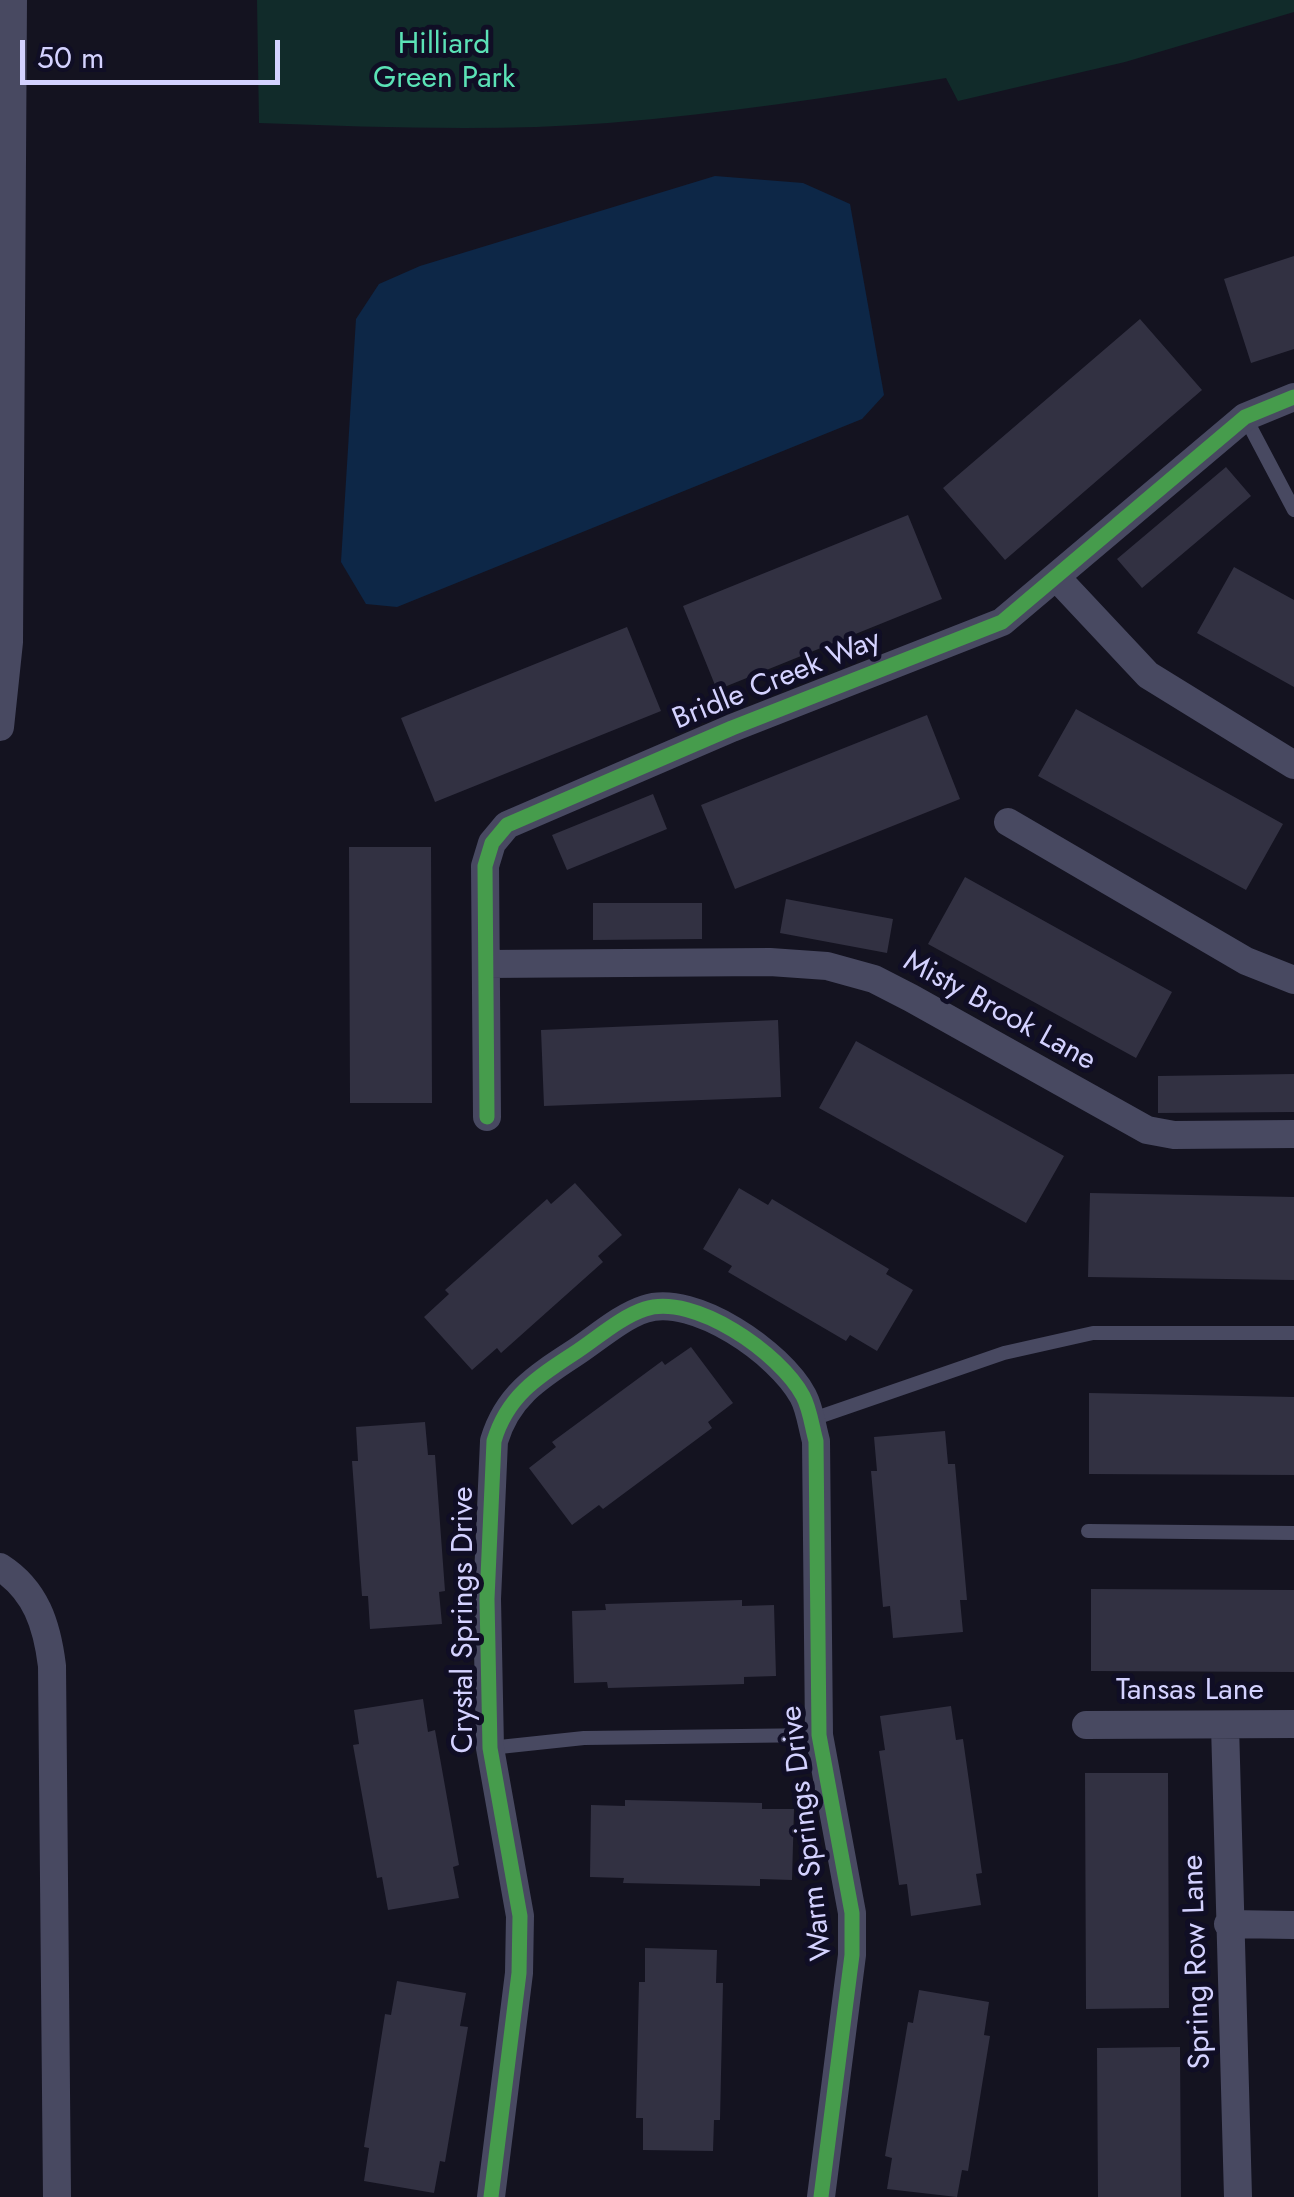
<!DOCTYPE html>
<html>
<head>
<meta charset="utf-8">
<style>
  body { margin:0 }
  #map { position:relative; width:1294px; height:2197px; overflow:hidden; background:#141320; font-family:Jost,sans-serif }
  canvas { display:block }
  .scale { position:absolute; left:20px; top:40px; width:260px; height:45px; box-sizing:border-box; border:5px solid #d4d2ff; border-top:0; padding-left:12px; font-size:30px; line-height:35px; white-space:nowrap; color:#d4d2ff; -webkit-text-stroke:8px #100e25; paint-order:stroke }
</style>
</head>
<body>
<div id="map">
<canvas width="1294" height="2197"></canvas>
<div class="scale">50 m</div>
</div>
<script>
const ctx = document.querySelector('canvas').getContext('2d');
ctx.lineJoin = 'round';
function paint(path, color) { ctx.fillStyle = color; ctx.fill(path, 'evenodd'); }
function strokePath(path, color, width, dash) { ctx.strokeStyle = color; ctx.lineWidth = width; ctx.lineCap = dash ? 'butt' : 'round'; ctx.setLineDash(dash || []); ctx.stroke(path); }
function write(font, color, halo, rows, align = 'center') {
  ctx.font = font + ' Jost,sans-serif'; ctx.lineWidth = 10; ctx.setLineDash([]); ctx.textBaseline = 'middle'; ctx.strokeStyle = halo; ctx.fillStyle = color; for (const [text, x, y, turn = 0] of rows) {
    ctx.save(); ctx.translate(x, y); ctx.rotate((+turn || 0) * Math.PI / 180); ctx.textAlign = isNaN(turn) ? turn : align; if (halo) ctx.strokeText(text, 0, 0); ctx.fillText(text, 0, 0); ctx.restore();
  }
}
paint(new Path2D(`
  M257 0H1294V12L1125 62 958 101 946 78C834 97 722 114 608 123 492 132 375 127 259 123Z`), '#112b2a');
paint(new Path2D(`
  M715 176 803 183 850 204 884 395 862 419 397 607 366 604 341 562 356 319 379 284 420 266Z`), '#0d2747');
paint(new Path2D(`
  M1294 256V349L1251 363 1224 279Z
  M1140 319 1202 390 1005 560 943 488Z
  M1226 467 1251 496 1142 588 1117 559Z
  M908 515 942 599 717 690 683 606Z
  M1234 567 1294 600V687L1197 633Z
  M627 627 661 711 435 802 401 718Z
  M1076 709 1283 824 1246 890 1038 776Z
  M927 715 960 799 735 889 701 805Z
  M653 794 667 829 567 870 552 835Z
  M349 847H431L432 1103H350Z
  M965 877 1172 992 1136 1058 928 944Z
  M786 899 893 919 887 953 780 933Z
  M593 903H702V939L593 940Z
  M778 1020 781 1097 544 1106 541 1030Z
  M856 1041 1064 1156 1026 1223 819 1108Z
  M1294 1074V1112L1158 1113V1076Z
  M575 1183 622 1235 598 1256 603 1262 501 1353 497 1348 472 1370 424 1317 449 1294 445 1290 547 1199 551 1204Z
  M739 1188 768 1205 772 1199 889 1269 886 1274 913 1290 877 1351 850 1335 846 1341 728 1272 732 1266 703 1249Z
  M1090 1193 1294 1197V1280L1088 1277Z
  M691 1347 733 1403 708 1422 712 1428 603 1509 599 1505 572 1525 529 1468 556 1447 552 1442 662 1361 665 1365Z
  M1089 1393 1294 1397V1475L1089 1474Z
  M425 1422 428 1455H435L445 1591 439 1592 442 1624 370 1629 368 1596H362L352 1461H358L356 1427Z
  M945 1431 948 1464H955L967 1600H960L963 1632 893 1638 890 1606 883 1607 871 1471H877L874 1437Z
  M1091 1589 1294 1590V1672L1091 1671Z
  M742 1600V1606L774 1605 776 1676 744 1677V1684L608 1688 607 1682 574 1683 572 1611 606 1610 605 1604Z
  M423 1699 428 1732 435 1730 459 1865 453 1867 459 1898 388 1910 382 1877 377 1878 353 1745 359 1744 354 1710Z
  M951 1706 956 1740 963 1739 982 1873 976 1874 981 1905 911 1916 907 1884 899 1885 879 1751 885 1750 880 1716Z
  M1085 1773H1168L1169 2008 1086 2009Z
  M625 1800 762 1803V1809H794L792 1880 760 1879V1886L623 1883 624 1878 590 1877 591 1805 625 1806Z
  M645 1948 717 1950 716 1983H723L720 2120H714L713 2151 643 2150V2118H636L639 1982H645Z
  M397 1981 466 1993 460 2026 468 2027 445 2162 440 2161 434 2193 364 2181 369 2148 364 2147 385 2014 391 2015Z
  M919 1990 989 2002 984 2035 990 2036 968 2171 962 2170 957 2197 887 2189 892 2158 885 2156 908 2022 913 2023Z
  M1180 2047 1181 2197H1098L1097 2048Z`), '#323142');
strokePath(new Path2D(`
  M1245 417 1294 510
  M810 1420 1004 1353 1093 1333H1294
  M1088 1531 1294 1533
  M490 1748 584 1738 819 1735`), '#484961', 14);
strokePath(new Path2D(`
  M1057 578 1148 675 1294 765
  M0 727 9 642 13 0
  M1008 822 1246 961 1294 980
  M486 964 770 962 827 966 874 979 911 998 1147 1130 1174 1135 1294 1134
  M487 1117 485 866 492 843 507 825 732 728 1002 622 1245 417 1294 397
  M0 1567C36 1590 47 1625 52 1666L57 2197
  M1086 1725 1294 1724
  M1225 1725 1238 2197
  M1228 1924 1294 1925
  M491 2197 519 1973 520 1916 490 1748 487 1599 494 1441C507 1397 536 1378 573 1354 595 1340 620 1317 645 1309 694 1293 780 1353 803 1396 810 1409 812 1427 816 1441L819 1735 852 1913V1955L821 2197`), '#484961', 28);
strokePath(new Path2D(`
  M487 1117 485 866 492 843 507 825 732 728 1002 622 1245 417 1294 397
  M491 2197 519 1973 520 1916 490 1748 487 1599 494 1441C507 1397 536 1378 573 1354 595 1340 620 1317 645 1309 694 1293 780 1353 803 1396 810 1409 812 1427 816 1441L819 1735 852 1913V1955L821 2197`), '#469c4c', 15);
write('30px', '#5be2b6', '#100e25', [
  ["Hilliard",444,46],
  ["Green Park",444,80]
]);
write('30px', '#d4d2ff', '#100e25', [
  ["Bridle Creek Way",777,681,-22],
  ["Misty Brook Lane",999,1012,29],
  ["Crystal Springs Drive",465,1620,-90],
  ["Tansas Lane",1190,1692],
  ["Warm Springs Drive",808,1833,-97],
  ["Spring Row Lane",1198,1962,-92]
]);
</script>
</body>
</html>
